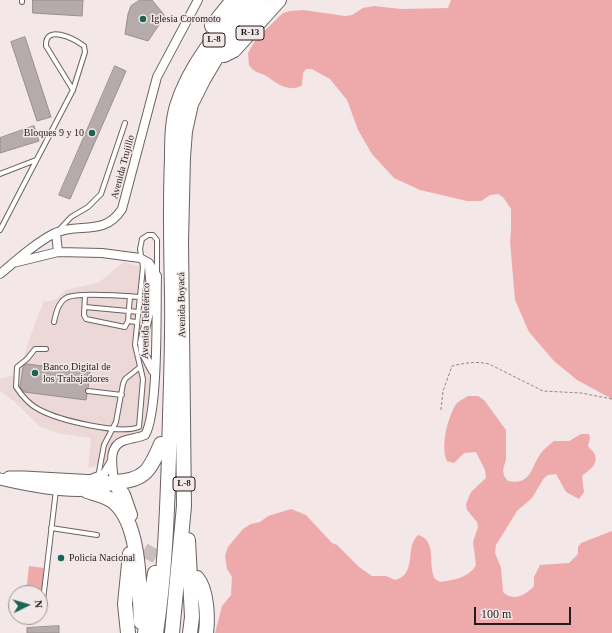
<!DOCTYPE html>
<html>
<head>
<meta charset="utf-8">
<style>
  body { margin:0 }
  #map { position:relative; width:612px; height:633px; overflow:hidden; background:#f3e7e7; font-family:Georgia,serif }
  canvas { display:block }
  .north { position:absolute; left:8px; top:585px; width:40px; height:40px; box-sizing:border-box; background:#f3e7e7; border:1px solid #9f9696; border-radius:50%; rotate:85deg; font-size:11px; font-weight:700; line-height:16px; text-align:center; color:#211d1d }
  .north::after { content:''; display:block; margin:auto; width:14px; height:18px; background:#1a6357; clip-path:polygon(50% 0,100% 100%,50% 72%,0 100%) }
  .scale { position:absolute; left:474px; top:607px; width:97px; height:18px; box-sizing:border-box; border:2px solid #211d1d; border-top:0; padding-left:5px; font-size:12px; line-height:14px; white-space:nowrap; color:#211d1d; -webkit-text-stroke:3px #f3e7e7; paint-order:stroke }
</style>
</head>
<body>
<div id="map">
<canvas width="612" height="633"></canvas>
<div class="north">N</div>
<div class="scale">100 m</div>
</div>
<script>
const ctx = document.querySelector('canvas').getContext('2d');
ctx.lineJoin = 'round';
function paint(path, color) { ctx.fillStyle = color; ctx.fill(path, 'evenodd'); }
function strokePath(path, color, width, dash) { ctx.strokeStyle = color; ctx.lineWidth = width; ctx.lineCap = dash ? 'butt' : 'round'; ctx.setLineDash(dash || []); ctx.stroke(path); }
function write(font, color, halo, rows, align = 'center') {
  ctx.font = font + ' Georgia,serif'; ctx.lineWidth = 3; ctx.setLineDash([]); ctx.textBaseline = 'middle'; ctx.strokeStyle = halo; ctx.fillStyle = color; for (const [text, x, y, turn = 0] of rows) {
    ctx.save(); ctx.translate(x, y); ctx.rotate((+turn || 0) * Math.PI / 180); ctx.textAlign = isNaN(turn) ? turn : align; if (halo) ctx.strokeText(text, 0, 0); ctx.fillText(text, 0, 0); ctx.restore();
  }
}
paint(new Path2D(`
  M123 262 143 267 146 275 145 311 140 345 150 368 152 378 149 410 142 433 111 447 106 463 88 468 91 438 57 433 39 426 15 402 0 391V379L17 374 21 366 31 334 44 301H51L56 299 66 290 96 283 105 278Z`), '#edd8d8');
paint(new Path2D(`
  M451 0H612V399L577 380 554 361 529 332 515 300 510 241 511 231V209L503 197 498 194 490 195 481 201H467L420 190 394 178 372 154 358 130 347 100 330 79 312 69H306L303 73 302 85C290 93 277 84 268 77 261 72 255 74 249 65L248 53 256 39 283 13 290 11 303 10 345 16 352 15 363 8 374 6 401 9 448 8Z
  M468 396H478L484 400 506 430V459L503 470 504 476 508 481C533 486 531 464 542 452 545 448 550 444 554 441H569L581 434H589L590 438 588 446C589 448 593 451 594 453 600 464 589 470 582 476L584 492 579 499 566 492 556 474 548 475 544 478 532 498 517 511 496 545 495 553 501 568 503 592C513 602 526 595 534 586V577L540 565 569 563 578 554V547L581 543 612 531V633H215L222 606 231 595 232 577 227 569 225 556 228 547 243 529 251 524 260 522 268 516 291 509 306 515 332 543 337 545 359 567 372 576H386L395 580C418 574 404 548 418 535 438 541 427 565 435 579L440 582C453 580 469 578 476 565L473 542 478 527 477 522 467 510 466 504 471 492 486 478 485 470 476 452 464 453 454 463 447 461C440 447 448 415 457 403 460 400 465 398 468 396Z
  M29 566 44 568 42 595 40 593H26Z`), '#eaa');
const building = new Path2D(`
  M33 0H83L82 16 33 13Z
  M140 0H152L165 16 148 41 125 34 128 14 131 6Z
  M25 37 51 117 37 121 11 42Z
  M115 66 126 71 70 199 59 195Z
  M34 126 39 141 0 153V138Z
  M27 364 90 372 88 388 85 390 87 394 86 400 24 392 20 387 23 367Z
  M59 626V633H27V628Z`);
paint(building, '#b6abab');
strokePath(building, '#988e8d', 1);
strokePath(new Path2D(`
  M144 550 188 574`), '#c9bfbf', 14, [14, 7]);
const lane = new Path2D(`
  M22 0V2
  M0 174 36 160
  M0 230 73 90 85 52 84 46C73 38 45 24 46 46L73 90
  M59 230 71 217 88 207 101 194 125 123
  M85 295 84 315 86 319 125 327 128 321 136 322
  M85 307 139 312
  M128 321 130 296
  M54 322C56 313 58 303 66 298 75 292 127 296 140 297
  M46 349H35L27 359 17 367 16 387C22 396 29 405 40 410 59 420 119 435 139 427L143 379 135 345 143 267 140 249 142 239 148 235H153L157 240V272
  M88 391 122 395
  M98 477 104 445 116 422 123 384 125 379 140 367
  M51 528 97 535
  M43 600 56 490`);
const street = new Path2D(`
  M56 233 58 252
  M13 263 58 252 102 253 140 258 149 263 157 276C156 307 159 412 145 435 138 438 131 438 123 441 107 447 113 468 114 482
  M149 266 151 292 149 312 142 343 143 352 153 371
  M0 274C17 260 35 243 55 233 79 222 104 237 122 209L157 77 198 0
  M91 479 104 474 112 461`);
const secondary = new Path2D(`
  M9 477H24L114 482
  M0 479C28 485 91 500 114 482`);
const highway = new Path2D(`
  M212 26 233 0
  M224 55 234 50 279 0
  M114 482 123 495 130 515
  M114 482C145 481 150 470 161 444
  M87 491C96 494 108 496 115 503 141 526 139 590 141 622
  M188 540 192 617 190 633
  M197 578C207 590 208 618 206 633
  M128 633 125 604 130 554
  M145 633 155 573
  M156 633C165 574 167 515 169 456 170 402 173 348 172 294 171 249 170 204 172 159 172 142 172 123 177 106 189 66 219 30 247 0
  M172 633 184 506 181 241 183 157 185 131 191 104 203 80 216 58 262 0`);
strokePath(lane, '#6c6262', 6);
strokePath(street, '#6c6262', 10);
strokePath(secondary, '#6c6262', 13);
strokePath(highway, '#6c6262', 16);
strokePath(new Path2D(`
  M441 410 443 391 452 366C464 363 476 361 489 364L543 391 581 393 612 399`), '#8e8686', 1, [3, 2]);
strokePath(lane, '#fff', 4);
strokePath(street, '#fff', 8);
strokePath(secondary, '#fff', 11);
strokePath(highway, '#fff', 14);
for (const [x, y, r, color] of [
  [143,19,4,"#1a6357"],
  [92,133,4,"#1a6357"],
  [35,373,4,"#1a6357"],
  [61,558,4,"#1a6357"]
]) { const dot = new Path2D(); dot.arc(x, y, r, 0, 2 * Math.PI); ctx.fillStyle = color; ctx.fill(dot); strokePath(dot, '#f3e7e7', 1.5); }
for (const [x, y, w] of [
  [250,33,28],
  [214,40,22],
  [184,484,22]
]) { const box = new Path2D(); box.roundRect(x - w / 2, y - 7, w, 14, 3); ctx.fillStyle = '#f3e7e7'; ctx.fill(box); strokePath(box, '#211d1d', 1); }
write('bold 9px', '#211d1d', null, [
  ["R-13",250,33],
  ["L-8",214,40],
  ["L-8",184,484]
]);
write('10px', '#211d1d', '#f3e7e7', [
  ["Iglesia Coromoto",151,19],
  ["Bloques 9 y 10",84,133,"right"],
  ["Banco Digital de",43,367],
  ["los Trabajadores",43,379],
  ["Policía Nacional",69,558]
], 'left');
write('10px', '#211d1d', '#f3e7e7', [
  ["Avenida Trujillo",123,167,-75],
  ["Avenida Boyacá",182,305,-91],
  ["Avenida Teleférico",146,321,-89]
]);
</script>
</body>
</html>
